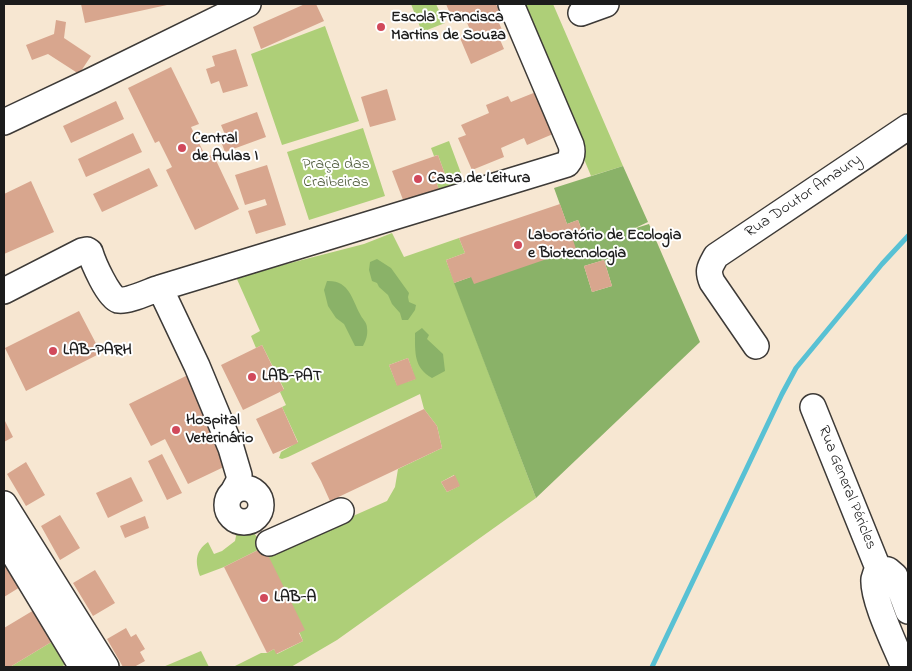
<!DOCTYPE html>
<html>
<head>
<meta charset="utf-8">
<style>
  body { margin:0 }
  #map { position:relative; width:912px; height:671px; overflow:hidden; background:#f7e7d2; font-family:"Indie Flower",sans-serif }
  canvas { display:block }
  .frame { position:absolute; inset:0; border:5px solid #1c1c1c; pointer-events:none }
</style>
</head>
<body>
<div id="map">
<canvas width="912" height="671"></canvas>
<div class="frame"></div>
</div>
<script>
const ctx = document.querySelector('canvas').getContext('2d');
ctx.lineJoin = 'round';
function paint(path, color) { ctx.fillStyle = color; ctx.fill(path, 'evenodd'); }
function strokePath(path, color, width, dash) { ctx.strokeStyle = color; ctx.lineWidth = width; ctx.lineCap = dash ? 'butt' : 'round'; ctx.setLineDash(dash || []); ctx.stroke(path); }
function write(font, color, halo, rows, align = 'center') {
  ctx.font = font + ' "Indie Flower",sans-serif'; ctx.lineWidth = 4; ctx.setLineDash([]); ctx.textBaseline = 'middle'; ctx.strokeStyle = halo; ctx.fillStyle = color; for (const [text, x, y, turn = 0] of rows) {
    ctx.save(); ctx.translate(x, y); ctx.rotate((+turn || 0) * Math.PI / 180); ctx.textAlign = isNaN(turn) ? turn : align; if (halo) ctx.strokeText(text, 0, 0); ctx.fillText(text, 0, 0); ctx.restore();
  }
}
paint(new Path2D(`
  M411 4H436L445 23 422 32Z
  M520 4H553L623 166 591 176Z
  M325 26 359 121 282 145 251 54Z
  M363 128 385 196 309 220 287 152Z
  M449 141 465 184 440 193 436 181 446 177 438 155 434 156 431 148Z
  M392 233 404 257 459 238 465 253 446 260 536 498 337 640 291 667H233L261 653H267L274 649 277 654 303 641 267 554 387 501 395 487 398 469 442 448 437 426 424 409 420 394 288 457 282 459 279 458 281 452 298 442 282 407 286 405 280 392 284 389 262 345 256 348 251 336 260 331 236 277 364 244ZM408 358 415 379 397 385 389 365ZM454 475 459 486 447 492 441 482Z
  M233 529 246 533H254L264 547 224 567 200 576C195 562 195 551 208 542L214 554 222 551 235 541 236 536Z
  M58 638 73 660 61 667H10Z
  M201 651 209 667H163Z`), '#aecf78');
paint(new Path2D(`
  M623 166 648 222 633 229 649 224 700 342 536 498 454 283 584 236 578 220 567 224 554 188ZM604 260 612 286 592 292 584 266Z
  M377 259 391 268 409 293 408 297 409 302 416 305 415 310 408 320H402L400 313 392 304 388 295 379 287 377 283 372 281 369 270 370 262Z
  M327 281C349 280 352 299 360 314 362 319 367 322 367 328 368 335 366 340 363 346H355L344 324 336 318 328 306 324 290Z
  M422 328 429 335 427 339 443 354 445 371 432 378C414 368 415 353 415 333Z`), '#8ab268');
strokePath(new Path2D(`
  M652 667 782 394 796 368 882 264 908 236`), '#58c1d4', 5);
paint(new Path2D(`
  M81 4H167V5L85 23Z
  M305 4H316L324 21 261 49 253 27Z
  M446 4H496L503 21 499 23 503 32 498 35 504 49 471 64 460 38 471 32 462 11 451 16Z
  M56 20 66 22 64 38 91 56 79 74 48 54 32 60 26 45 54 34Z
  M236 49 248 86 223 93 219 81 211 84 206 69 215 66 212 56Z
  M171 67 199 124 191 127 206 157 213 154 239 209 195 230 166 170 172 167 159 141 155 143 128 88Z
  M387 89 396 120 370 127 361 97Z
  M541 90 553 134 527 145 524 138 501 148 504 157 472 170 458 138 466 135 461 125 489 113 486 105 508 96 511 102Z
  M116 101 124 119 71 143 63 126Z
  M257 112 266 137 225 152 220 139 226 137 221 125Z
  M133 133 142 152 86 177 78 159Z
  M438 155 446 177 436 181 440 193 405 205 392 171Z
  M267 165 286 225 256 234 248 211 267 205 265 199 245 205 235 175Z
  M149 168 158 186 102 212 93 194Z
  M31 181 54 232 4 254V194Z
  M560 204 567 224 578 220 584 236 573 240 576 249 474 284 471 277 454 283 446 260 465 253 459 238Z
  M604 260 612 286 592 292 584 266Z
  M79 311 101 353 26 391 5 348Z
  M262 345 284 390 243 410 221 365Z
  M408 358 416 379 397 386 389 365Z
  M192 373 214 417 206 421 228 465 188 484 165 439 151 446 129 404Z
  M282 407 298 443 273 454 256 419Z
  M424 409 437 426 442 448 330 501 321 481 311 463Z
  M4 419 13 437 4 442Z
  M162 454 182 493 167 500 148 461Z
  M26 462 45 495 26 506 7 474Z
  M455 475 460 486 447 492 441 482Z
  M131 477 143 501 108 518 96 493Z
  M60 515 80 548 60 560 41 526Z
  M145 516 149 528 125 538 120 526Z
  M264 547 305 630 299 633 303 641 276 654 274 649 267 653 224 567Z
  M4 549 25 584 4 597Z
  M95 570 115 603 93 616 73 583Z
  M39 607 58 638 10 667H4V628Z
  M126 628 131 637 136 634 145 649 140 652 145 661 134 667H123L107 639Z`), '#d8a68e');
const minor = new Path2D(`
  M581 13 606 4
  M4 122 93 80 248 4
  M160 288 197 366 231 448 239 475V481L233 492
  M4 291 82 251 87 250 90 252C93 262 108 297 118 300 128 302 150 291 160 288L567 164C572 158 573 152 571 145L511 4
  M756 346 712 282C707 270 710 267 716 256L908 127
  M813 407 878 568C876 572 875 575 874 579 872 599 896 647 904 667
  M227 505a17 17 0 1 1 34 0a17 17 0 1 1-34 0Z
  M4 504 106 667
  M4 538 82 667
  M269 543 341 511
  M878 568 888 570 895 576 908 611`);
strokePath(minor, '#3d3a37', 28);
strokePath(minor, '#fff', 25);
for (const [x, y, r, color] of [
  [381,27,5,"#d1495b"],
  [182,148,5,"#d1495b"],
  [418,179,5,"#d1495b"],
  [518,245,5,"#d1495b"],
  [53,351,5,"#d1495b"],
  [252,377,5,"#d1495b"],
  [176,430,5,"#d1495b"],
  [264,598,5,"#d1495b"]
]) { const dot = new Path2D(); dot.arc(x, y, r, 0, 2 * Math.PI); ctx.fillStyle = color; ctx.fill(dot); strokePath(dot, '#fff', 2); }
write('bold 16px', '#1c1c1c', '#fff', [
  ["Escola Francisca",391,18],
  ["Martins de Souza",391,36],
  ["Central",192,139],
  ["de Aulas I",192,157],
  ["Casa de Leitura",428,179],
  ["Laboratório de Ecologia",528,236],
  ["e Biotecnologia",528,254],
  ["LAB-PARH",63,351],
  ["LAB-PAT",262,377],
  ["Hospital",186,421],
  ["Veterinário",186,439],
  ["LAB-A",274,598]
], 'left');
write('16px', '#4f5b3c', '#fff', [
  ["Praça das",336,165],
  ["Craibeiras",336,183]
]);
write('16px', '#1c1c1c', '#fff', [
  ["Rua Doutor Amaury",804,197,-34],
  ["Rua General Péricles",846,488,68]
]);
</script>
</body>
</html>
